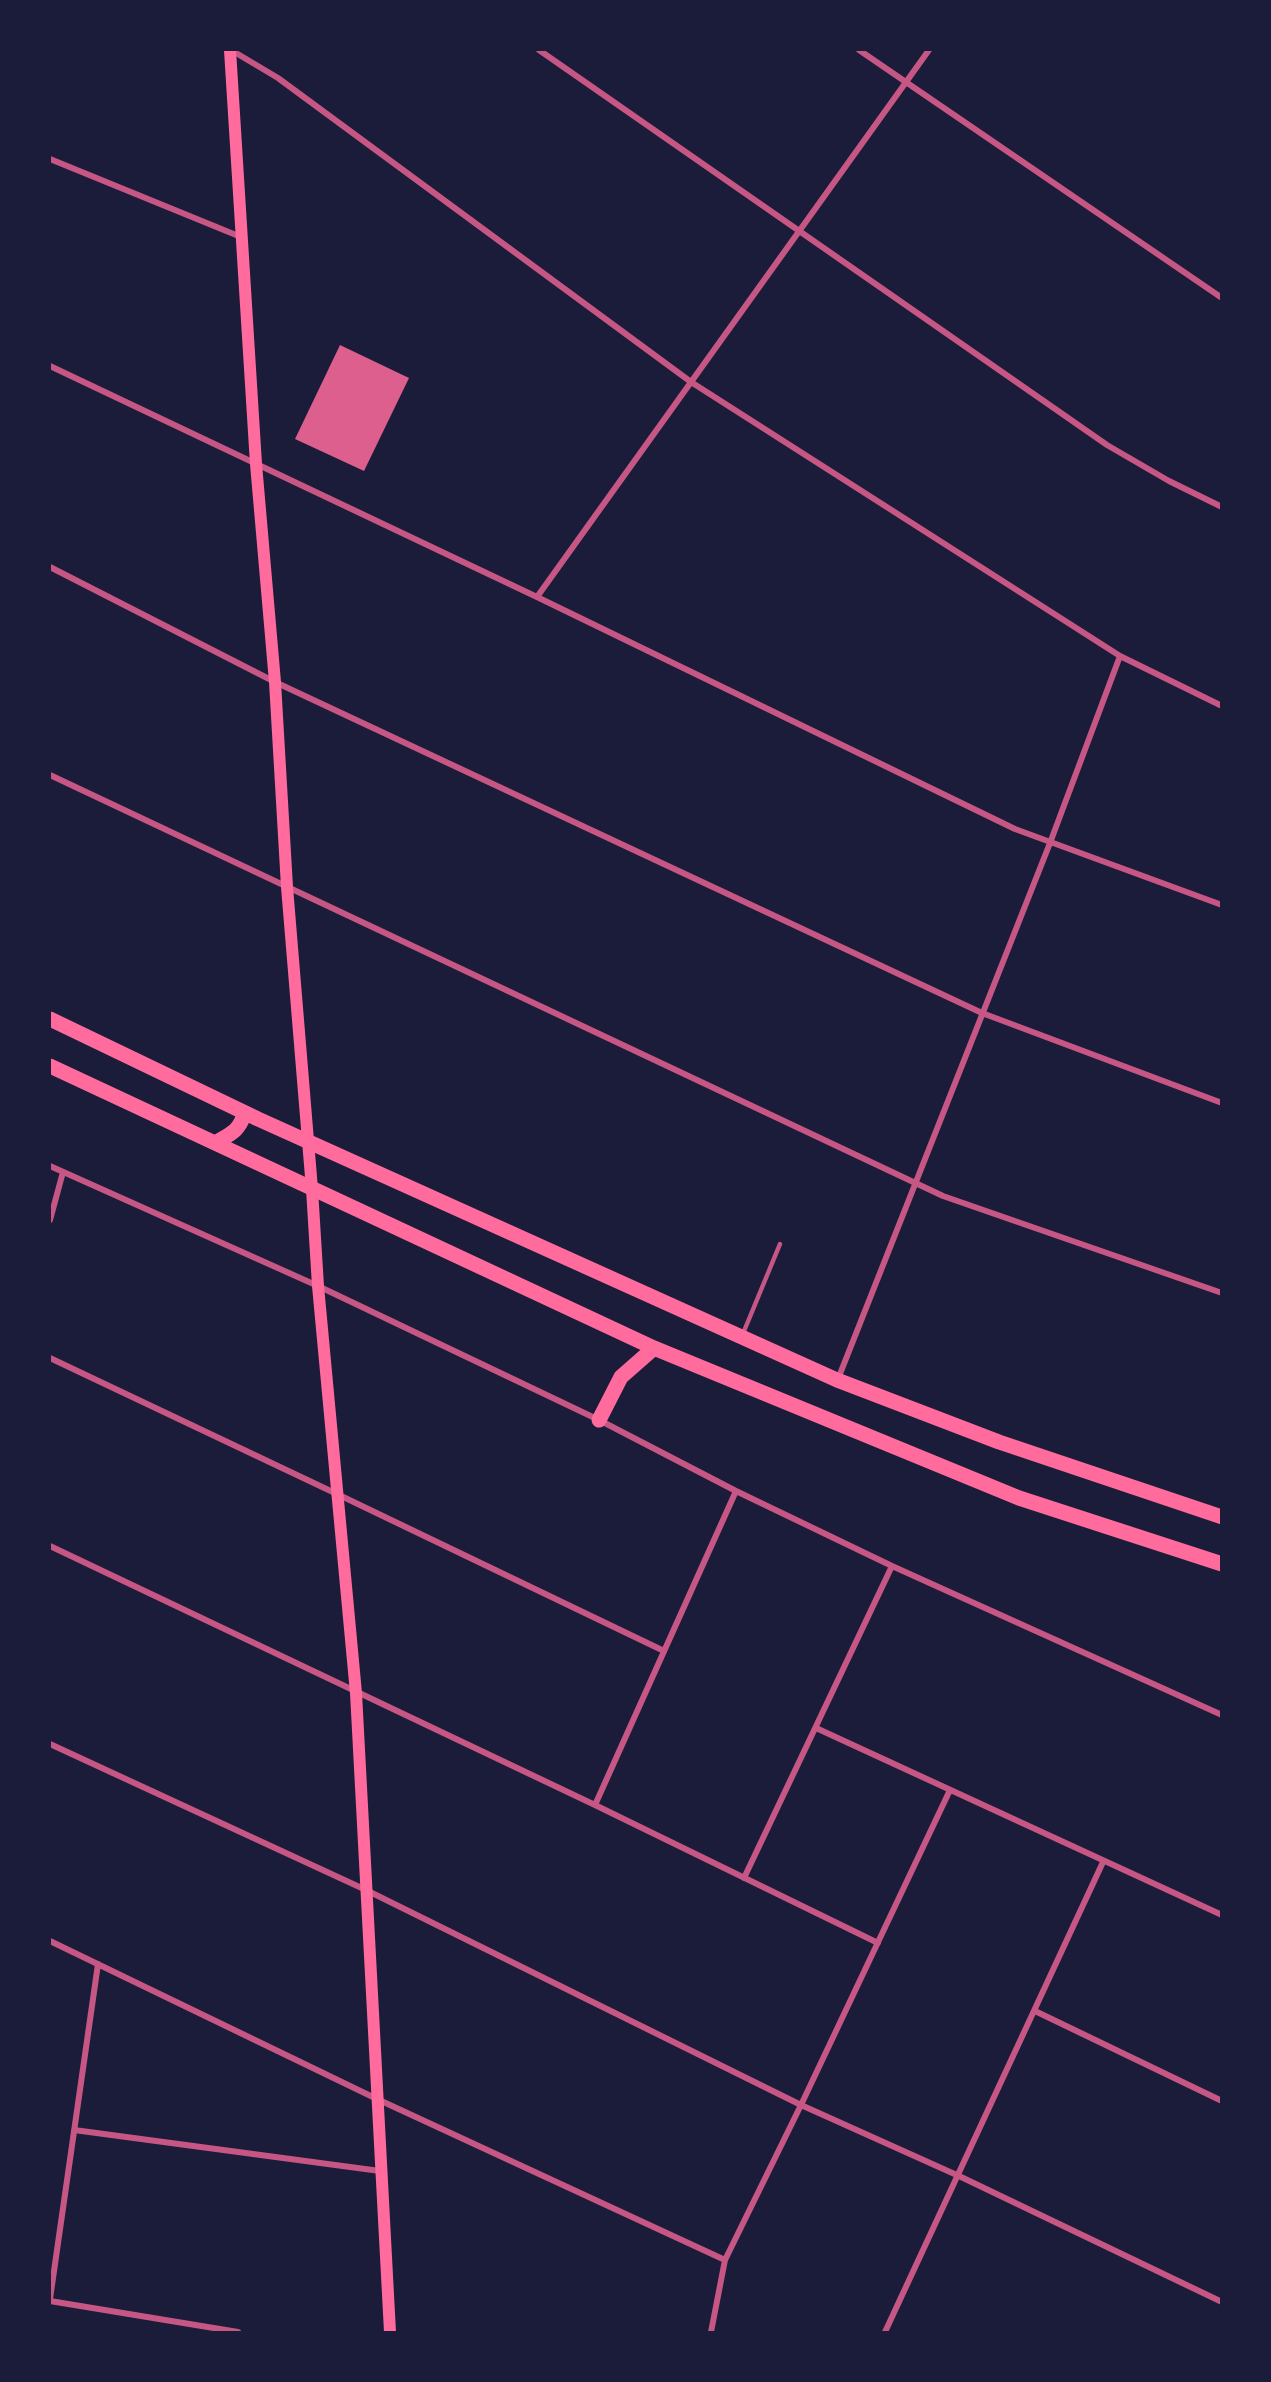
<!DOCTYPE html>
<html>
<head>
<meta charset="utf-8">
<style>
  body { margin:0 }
  #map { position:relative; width:1271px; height:2382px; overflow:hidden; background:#1b1b3a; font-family:Mulish,sans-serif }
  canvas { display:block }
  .frame { position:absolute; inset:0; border:51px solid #1b1b3a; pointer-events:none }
</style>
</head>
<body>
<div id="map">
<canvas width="1271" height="2382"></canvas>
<div class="frame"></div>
</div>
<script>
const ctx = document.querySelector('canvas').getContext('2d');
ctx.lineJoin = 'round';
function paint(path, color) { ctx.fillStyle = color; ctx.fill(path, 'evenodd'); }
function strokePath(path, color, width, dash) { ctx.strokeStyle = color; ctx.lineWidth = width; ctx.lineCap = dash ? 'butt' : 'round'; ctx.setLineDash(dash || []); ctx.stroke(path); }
paint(new Path2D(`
  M340 345 409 378 364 471 295 439Z`), '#dd5f8e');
strokePath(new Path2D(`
  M742 1336 780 1244`), '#c65784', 4.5);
strokePath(new Path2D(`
  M231 50 278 78 691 382 1120 656 1222 706
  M539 50 1107 445 1169 481 1222 507
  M859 50 1222 298
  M50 159 241 237
  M50 366 537 597 1015 829 1222 905
  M50 567 275 682 982 1013 1222 1103
  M537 597 929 50
  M50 775 943 1196 1222 1293
  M50 1166 318 1286 599 1420 736 1491 892 1566 1222 1715
  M50 1220 63 1172
  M50 1358 337 1494 664 1651
  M838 1379 1050 843 1120 656
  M50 1546 595 1805 878 1943
  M816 1728 1222 1915
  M50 1744 366 1890 801 2105 959 2176 1222 2302
  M595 1805 736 1491
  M744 1878 892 1566
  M50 1941 377 2099 725 2260
  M1035 2011 1222 2101
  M74 2130 380 2171
  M50 2299 98 1964
  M50 2301 238 2332
  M711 2332 725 2260 801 2105 950 1790
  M885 2332 1103 1862`), '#c65784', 6);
strokePath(new Path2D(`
  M230 50 256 464 275 682 287 887 312 1189 318 1286 356 1693 390 2332`), '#ff6b9d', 12);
strokePath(new Path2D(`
  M50 1019 258 1119 837 1380 999 1442 1222 1517
  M50 1066 654 1348 1019 1498 1222 1564
  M215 1143C232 1133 238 1132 245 1113
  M599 1420 621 1377 654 1348`), '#ff6b9d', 15);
</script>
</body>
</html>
